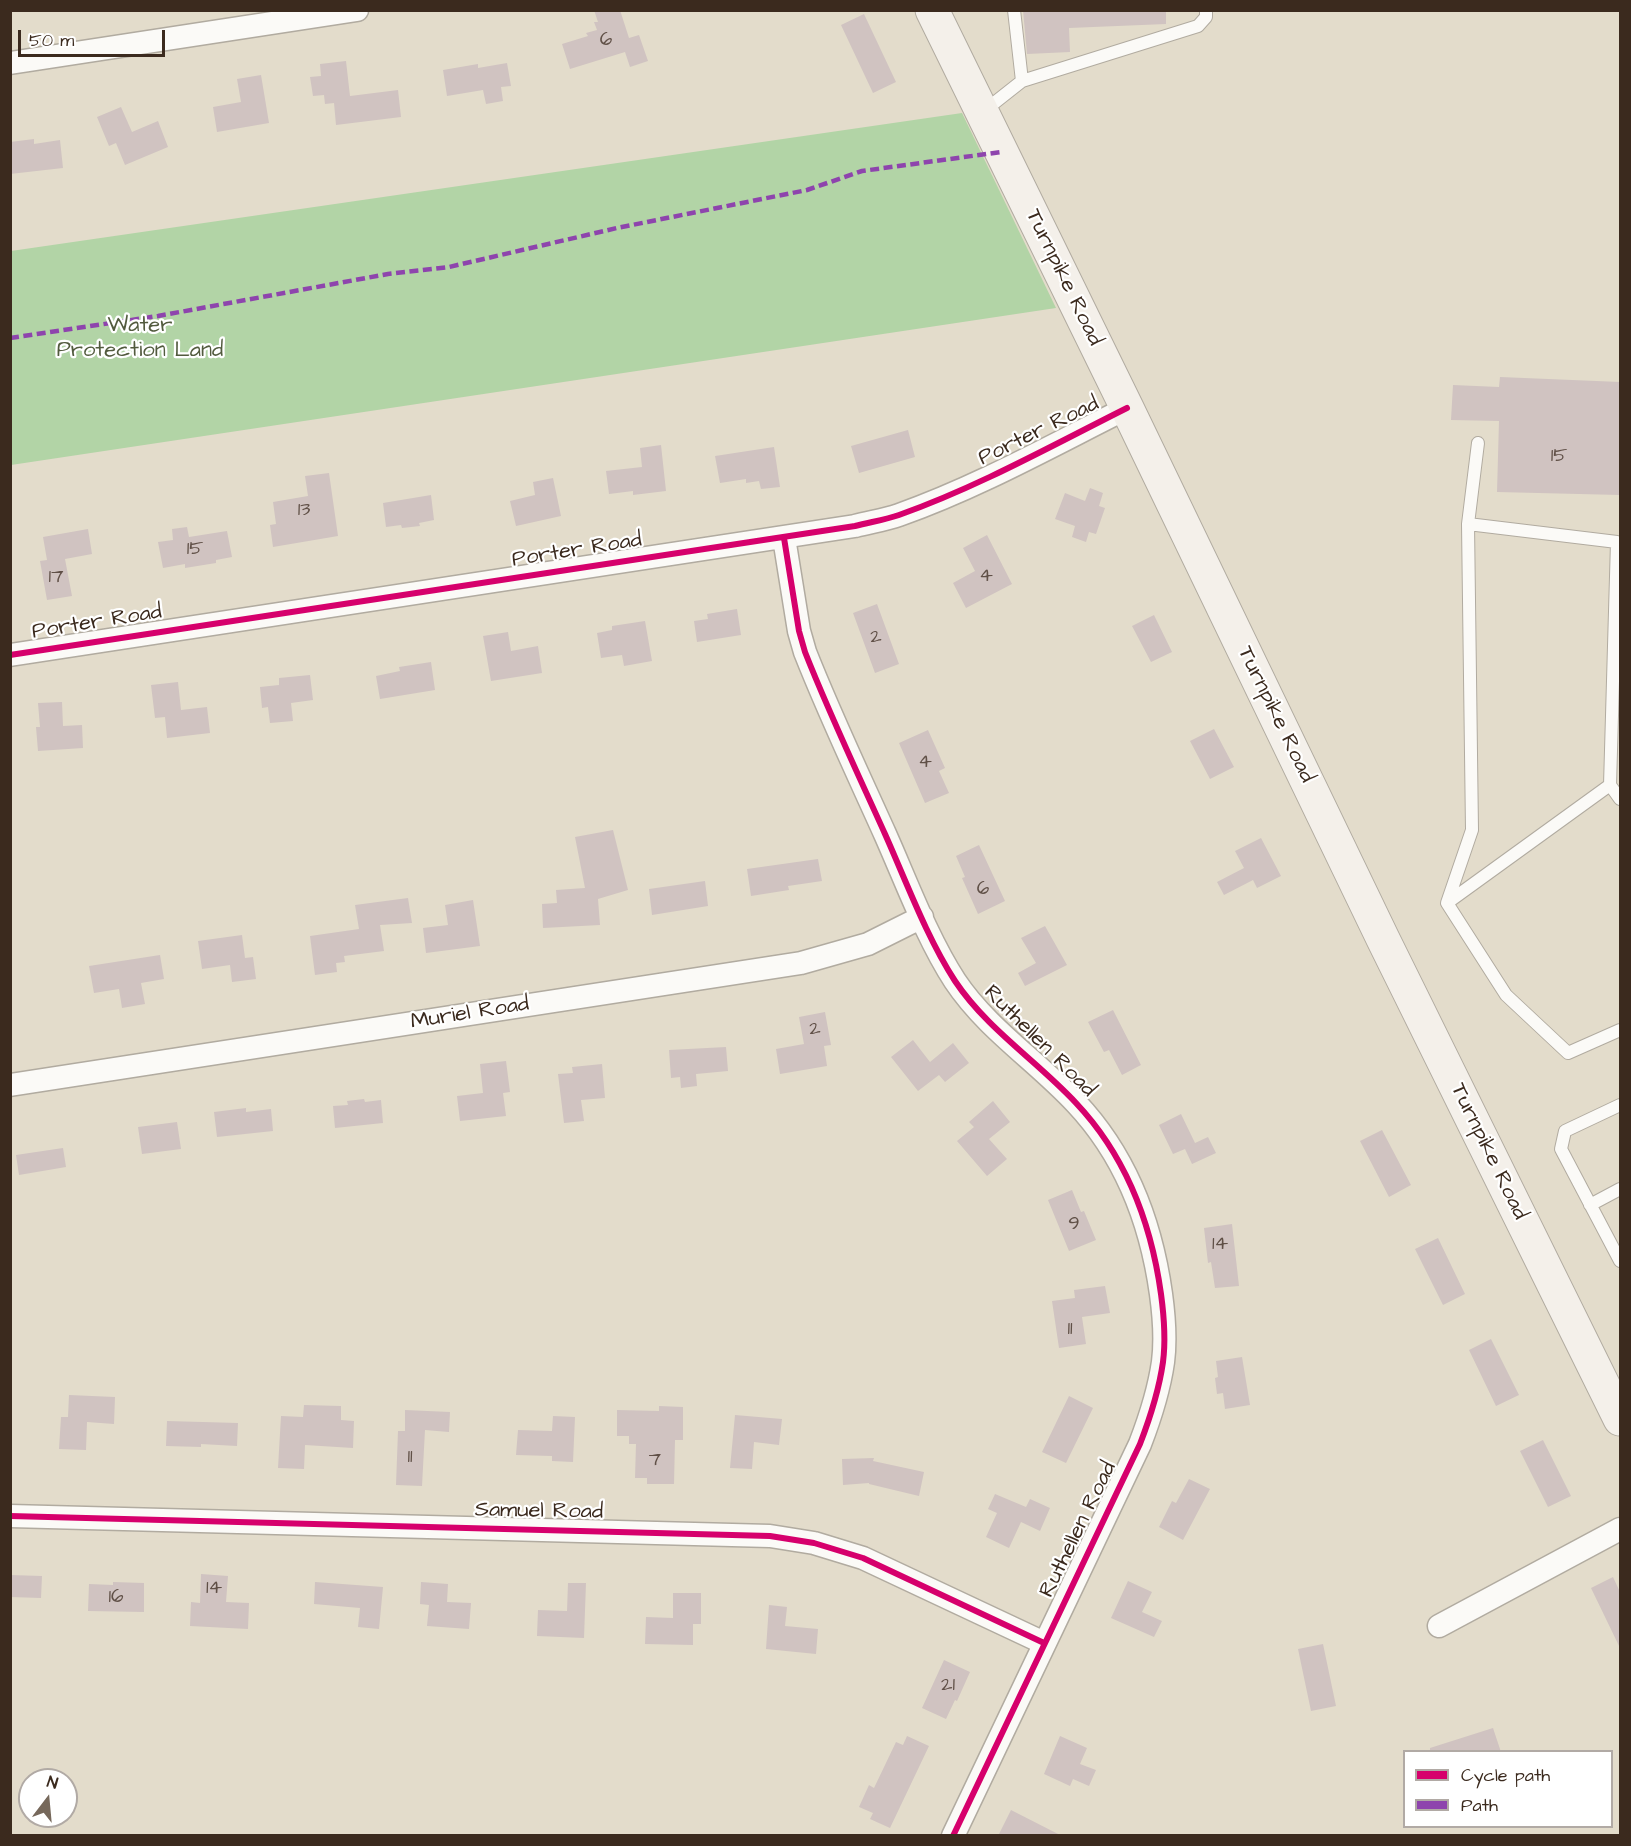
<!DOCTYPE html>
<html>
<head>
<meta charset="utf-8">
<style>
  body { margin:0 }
  #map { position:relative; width:1631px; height:1846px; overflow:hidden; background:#e3dccb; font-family:"Architects Daughter",sans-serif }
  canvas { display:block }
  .frame { position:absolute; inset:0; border:12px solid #3b2a1e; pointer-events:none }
  .legend { position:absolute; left:1403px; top:1750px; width:210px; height:78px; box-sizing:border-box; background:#fff; border:2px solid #b1aaa5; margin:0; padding:8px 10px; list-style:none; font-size:18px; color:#3b2a1e }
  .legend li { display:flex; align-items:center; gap:12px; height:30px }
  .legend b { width:30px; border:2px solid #b1aaa5 }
  .north { position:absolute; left:18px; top:1768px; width:60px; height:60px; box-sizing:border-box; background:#fff; border:2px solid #b1aaa5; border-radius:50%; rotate:16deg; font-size:16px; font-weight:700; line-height:24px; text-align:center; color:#3b2a1e }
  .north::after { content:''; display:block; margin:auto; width:21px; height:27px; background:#76685b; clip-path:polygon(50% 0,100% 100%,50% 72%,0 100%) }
  .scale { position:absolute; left:18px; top:30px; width:147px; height:27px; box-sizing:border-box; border:3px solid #3b2a1e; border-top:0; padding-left:8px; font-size:18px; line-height:21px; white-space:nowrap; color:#3b2a1e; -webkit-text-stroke:4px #fff; paint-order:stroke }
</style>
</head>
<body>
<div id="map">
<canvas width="1631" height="1846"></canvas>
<div class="frame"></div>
<ul class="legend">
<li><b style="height:8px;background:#d6006c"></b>Cycle path</li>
<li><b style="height:8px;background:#8e44ad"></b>Path</li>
</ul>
<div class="north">N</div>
<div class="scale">50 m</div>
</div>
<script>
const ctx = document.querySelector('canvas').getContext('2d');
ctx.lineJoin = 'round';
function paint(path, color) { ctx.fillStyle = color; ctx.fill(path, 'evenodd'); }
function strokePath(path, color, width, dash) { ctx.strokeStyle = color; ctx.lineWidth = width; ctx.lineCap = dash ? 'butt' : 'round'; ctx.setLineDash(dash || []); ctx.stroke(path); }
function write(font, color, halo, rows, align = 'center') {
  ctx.font = font + ' "Architects Daughter",sans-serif'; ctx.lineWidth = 4.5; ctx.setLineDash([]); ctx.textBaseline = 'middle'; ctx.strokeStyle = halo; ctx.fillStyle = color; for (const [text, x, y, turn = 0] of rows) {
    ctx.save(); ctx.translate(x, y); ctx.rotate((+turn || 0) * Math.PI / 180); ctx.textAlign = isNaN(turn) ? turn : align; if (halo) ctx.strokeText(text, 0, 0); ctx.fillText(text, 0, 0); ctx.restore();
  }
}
paint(new Path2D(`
  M962 113 1056 308 11 465V251Z`), '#b2d4a6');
paint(new Path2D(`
  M594 10H620L629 38 639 35 648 61 630 67 625 52 570 69 562 44 588 36 586 33 597 30 594 22H598Z
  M1023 10H1166V24L1069 28 1070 52 1027 54Z
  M864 14 896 82 873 93 841 25Z
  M346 61 350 96 398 90 401 117 336 125 334 103 325 104 324 95 313 96 310 77 321 76 320 64Z
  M507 63 511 86 501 87 503 101 486 104 483 90 447 96 443 70 478 64V68Z
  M261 75 269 123 217 132 213 107 241 102 237 79Z
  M121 107 132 132 158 121 168 147 125 165 116 143 109 146 97 117Z
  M34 139V144L60 140 63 168 10 174V142Z
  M1500 377 1620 382V495L1497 492 1499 421 1451 420 1453 385 1499 387Z
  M908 430 915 457 859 473 851 446Z
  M661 445 666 491 633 495V491L609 494 606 471 642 467 640 448Z
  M774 447 780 487 761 489 759 481 746 483V479L720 483 715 456Z
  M329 473 338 536 273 547 270 525 276 524 273 502 308 496 305 476Z
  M553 478 561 516 516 526 510 501 535 495 533 482Z
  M1090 488 1103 493 1099 506 1105 508 1096 534 1089 532 1086 542 1072 537 1075 526 1055 519 1065 493 1085 501Z
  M431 495 434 520 419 523 420 526 402 528 401 525 386 527 383 503Z
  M187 527 189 537 227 531 232 557 216 560V563L185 568V564L163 568 158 542 173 540 172 529Z
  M88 529 92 554 65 559 72 596 47 600 40 561 47 560 43 537Z
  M987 535 1012 584 966 608 953 583 975 571 963 548Z
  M877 604 899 664 875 673 853 613Z
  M737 609 741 635 697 642 694 621 708 619 707 614Z
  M1154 615 1172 652 1151 662 1132 626Z
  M645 621 652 661 624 666 622 655 601 658 597 633 612 630V626Z
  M508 632 511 651 538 646 542 673 491 681 483 636Z
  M431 662 435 690 380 699 376 676 400 671 399 667Z
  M310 675 313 700 291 703 293 721 270 723 268 707 262 708 260 687 279 685V678Z
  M178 682 181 710 207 707 210 733 167 738 165 717 155 718 151 685Z
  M62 702 63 726 82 725 83 748 38 751 36 727H40L38 703Z
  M1214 729 1234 767 1210 779 1190 741Z
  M928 730 945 768 939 771 949 793 925 803 899 743Z
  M613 830 628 890 598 899 600 925 543 928 542 904 557 903 556 890 585 888 575 837Z
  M1261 838 1281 876 1257 888 1253 880 1224 895 1217 882 1244 868 1235 851Z
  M979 845 1005 901 978 914 962 878 965 877 956 856Z
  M818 859 822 881 788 886 789 890 751 896 747 869Z
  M705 881 708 906 652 915 649 889Z
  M408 898 412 923 380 925 384 951 344 956 345 962 336 963 337 972 315 975 310 936 359 929 355 905Z
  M473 900 480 946 426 953 423 928 448 925 445 905Z
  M1045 926 1067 965 1025 986 1018 973 1036 963 1021 938Z
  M242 935 245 958 253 957 256 979 232 982 230 965 202 969 198 941Z
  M160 955 164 979 141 983 145 1004 122 1008 119 989 94 993 89 966Z
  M1113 1010 1141 1065 1122 1075 1109 1050 1104 1052 1088 1022Z
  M825 1012 831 1045 824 1046 827 1066 780 1074 776 1049 804 1044 799 1017Z
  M913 1040 930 1062 953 1043 969 1063 945 1082 939 1075 918 1091 891 1057Z
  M726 1047 728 1071 696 1074 697 1086 681 1088 680 1077 671 1078 669 1050Z
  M506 1061 510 1092 503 1093 506 1116 460 1121 457 1096 483 1093 480 1064Z
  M602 1064 605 1098 581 1100 584 1121 564 1123 558 1074 573 1073 572 1067Z
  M364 1099 365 1102 381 1100 383 1123 335 1128 333 1106 348 1105 347 1101Z
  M993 1101 1010 1122 989 1139 1007 1159 987 1176 957 1141 974 1127 969 1122Z
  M246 1108V1112L271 1109 273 1131 217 1137 214 1112Z
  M1181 1114 1195 1143 1208 1137 1216 1153 1192 1164 1185 1149 1173 1154 1159 1125Z
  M177 1122 181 1149 142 1154 138 1127Z
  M1382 1130 1411 1185 1389 1197 1360 1141Z
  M63 1148 66 1167 19 1175 16 1155Z
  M1072 1190 1081 1212 1084 1211 1096 1240 1069 1251 1048 1200Z
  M1232 1224 1239 1286 1215 1288 1211 1262 1208 1263 1204 1228Z
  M1438 1238 1465 1294 1443 1305 1415 1249Z
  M1105 1286 1110 1313 1082 1317 1086 1344 1059 1348 1052 1301 1075 1298 1074 1290Z
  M1491 1339 1519 1395 1496 1406 1469 1350Z
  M1242 1357 1250 1405 1225 1409 1223 1393 1217 1394 1215 1378 1218 1377 1216 1361Z
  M69 1395 115 1397 114 1424 87 1422 86 1450 59 1449 61 1417H68Z
  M1069 1396 1093 1408 1066 1463 1042 1452Z
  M304 1405 341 1406V1420L354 1421 353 1448 305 1445 304 1469 278 1468 281 1416 303 1417Z
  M659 1406 683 1407V1440H675L674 1484H647V1478H635L636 1444H629V1436H617V1410L659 1411Z
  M405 1410 450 1412 449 1432 425 1430 422 1486 396 1485 398 1431H405Z
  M735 1415 782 1419 779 1445 754 1442 752 1469 730 1468Z
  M553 1416 575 1417 573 1462 552 1461V1456L516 1455 518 1430 552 1431Z
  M167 1421 238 1423 237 1446 201 1444V1447L166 1446Z
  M1543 1440 1571 1496 1548 1507 1520 1451Z
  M874 1458 873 1461 924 1472 919 1496 869 1484V1483L843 1485 842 1459Z
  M1189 1479 1210 1489 1183 1540 1159 1527 1172 1501 1176 1503Z
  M995 1494 1026 1507 1030 1499 1050 1508 1040 1531 1021 1522 1009 1548 986 1537 997 1513 988 1509Z
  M201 1574 228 1576 226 1602 249 1603 248 1629 190 1626 191 1602 200 1603Z
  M10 1575 42 1576 41 1598 10 1597Z
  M1613 1577 1620 1592V1648L1591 1588Z
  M1128 1581 1152 1592 1142 1612 1162 1621 1154 1637 1111 1618Z
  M113 1582 144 1583V1612L88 1611 89 1584 113 1585Z
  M315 1582 383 1587 379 1629 358 1627 360 1608 314 1604Z
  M421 1582 448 1584 447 1602 471 1603 469 1629 427 1626 429 1605 420 1604Z
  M568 1583H586L584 1638 537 1636 538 1610 567 1611Z
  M673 1593H701V1624H693V1645L645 1644 646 1617 673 1618Z
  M769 1605 787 1607 785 1626 818 1629 816 1654 766 1649Z
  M1323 1644 1336 1706 1311 1711 1298 1649Z
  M944 1660 970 1672 957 1701 955 1700 946 1719 922 1708Z
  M1493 1728 1501 1752H1430V1748Z
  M907 1736 929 1746 890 1828 870 1819 873 1813 859 1807 869 1785 874 1788 896 1742 903 1745Z
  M1060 1736 1087 1748 1080 1764 1096 1770 1089 1786 1073 1779 1070 1786 1044 1774Z
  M1011 1810 1062 1836H998Z`), '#d0c3c1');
const lane = new Path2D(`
  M1014 10 1022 81
  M984 111 1022 81 1198 26 1206 17V10
  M1468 524 1478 443
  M1620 799 1610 785 1617 542 1468 524 1472 830 1447 903 1506 995 1568 1053 1620 1030
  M1447 903 1610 785
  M1620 1105 1565 1131 1561 1149 1620 1261
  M1590 1205 1620 1189`);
const street = new Path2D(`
  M10 63 357 10
  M784 538 799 631 805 652C829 713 858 774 885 834 906 881 927 938 955 981 987 1029 1037 1061 1076 1103 1126 1156 1151 1222 1161 1294 1164 1316 1166 1339 1163 1362 1159 1390 1150 1418 1140 1444L953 1836
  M10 655 855 526C870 522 885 520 899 515 978 487 1053 445 1127 408
  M10 1085 801 963 868 944 922 917
  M10 1516 770 1536 814 1543 863 1558 1044 1643
  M1439 1626 1620 1529`);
const secondary = new Path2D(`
  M932 10 1127 408 1383 939 1620 1419`);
strokePath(lane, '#b1aba0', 14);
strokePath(street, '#b1aba0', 25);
strokePath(secondary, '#b1aba0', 35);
strokePath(lane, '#fbfaf7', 12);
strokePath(street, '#fbfaf7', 22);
strokePath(secondary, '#f4f0ea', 33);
strokePath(new Path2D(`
  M10 338 158 316 388 274 449 267 617 228 807 190 862 171 1001 152`), '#8e44ad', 4.5, [9, 4.5]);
strokePath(new Path2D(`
  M784 538 799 631 805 652C829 713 858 774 885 834 906 881 927 938 955 981 987 1029 1037 1061 1076 1103 1126 1156 1151 1222 1161 1294 1164 1316 1166 1339 1163 1362 1159 1390 1150 1418 1140 1444L953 1836
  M10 655 855 526C870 522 885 520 899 515 978 487 1053 445 1127 408
  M10 1516 770 1536 814 1543 863 1558 1044 1643`), '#d6006c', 6);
write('20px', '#605047', null, [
  ["6",606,41],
  ["15",1559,457],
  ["13",304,511],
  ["15",195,550],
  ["4",986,577],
  ["17",56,578],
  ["2",876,638],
  ["4",925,763],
  ["6",983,890],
  ["2",815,1030],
  ["9",1074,1225],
  ["14",1220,1245],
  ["11",1070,1330],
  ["11",410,1458],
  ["7",655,1461],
  ["14",214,1589],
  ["16",116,1598],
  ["21",948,1686]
]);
write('22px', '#3b2a1e', '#fff', [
  ["Turnpike Road",1063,278,64],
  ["Porter Road",1039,432,-26],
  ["Porter Road",577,551,-9],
  ["Porter Road",97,623,-9],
  ["Turnpike Road",1275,715,64],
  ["Muriel Road",470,1014,-9],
  ["Ruthellen Road",1039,1042,45],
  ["Turnpike Road",1488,1152,64],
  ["Samuel Road",539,1512,1],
  ["Ruthellen Road",1079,1530,-64]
]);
write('22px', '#525b3e', '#fff', [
  ["Water",140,326],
  ["Protection Land",140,351]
]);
</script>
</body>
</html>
